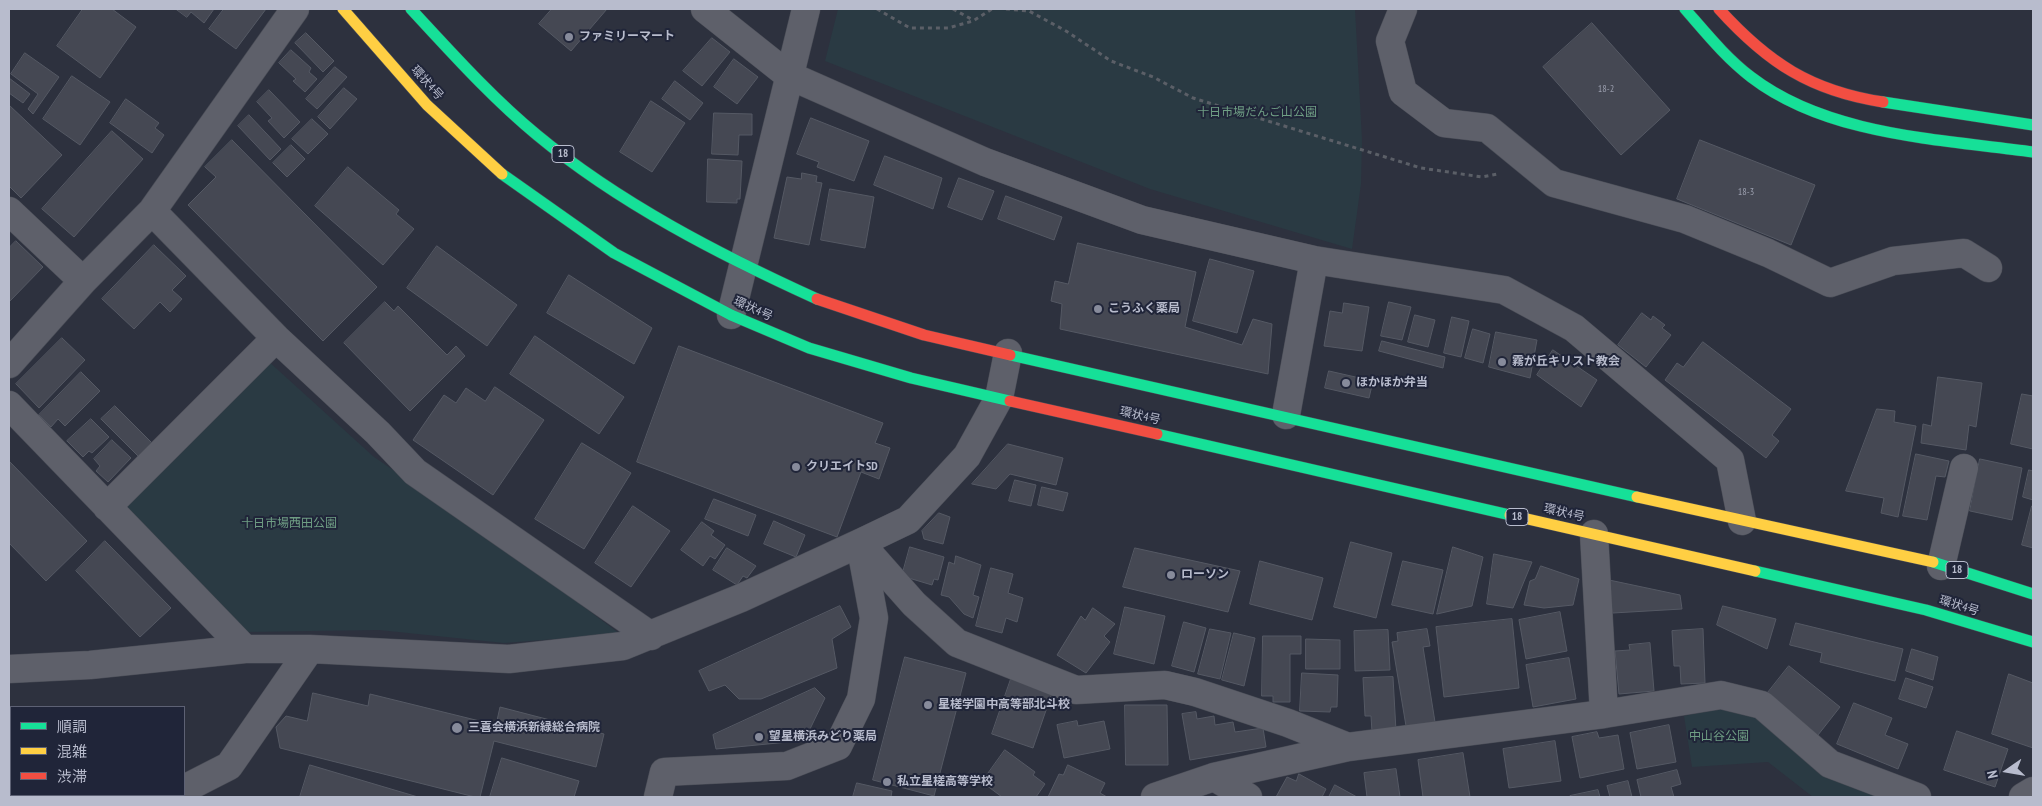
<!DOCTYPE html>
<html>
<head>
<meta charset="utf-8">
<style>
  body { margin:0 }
  #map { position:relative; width:2042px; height:806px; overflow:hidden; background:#2d313e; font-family:"PT Sans Narrow","Noto Sans JP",sans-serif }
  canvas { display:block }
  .frame { position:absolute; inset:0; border:10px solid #b8bccd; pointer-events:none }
  .legend { position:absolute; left:10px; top:706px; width:175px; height:90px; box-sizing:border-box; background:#202539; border:1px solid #5d6174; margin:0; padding:6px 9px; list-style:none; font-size:15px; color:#b8bccd }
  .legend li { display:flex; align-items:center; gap:10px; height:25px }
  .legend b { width:25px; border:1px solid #5d6174 }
  .north { position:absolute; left:1982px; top:746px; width:50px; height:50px; -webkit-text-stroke:4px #202539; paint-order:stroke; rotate:257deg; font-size:14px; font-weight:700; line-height:20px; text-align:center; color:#b8bccd }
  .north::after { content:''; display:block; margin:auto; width:18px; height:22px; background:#b8bccd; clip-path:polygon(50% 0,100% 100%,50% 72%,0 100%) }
</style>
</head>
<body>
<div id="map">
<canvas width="2042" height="806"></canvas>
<div class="frame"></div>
<ul class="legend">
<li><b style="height:6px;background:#16e098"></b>順調</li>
<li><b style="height:6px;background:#ffcf43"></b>混雑</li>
<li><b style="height:6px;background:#f24e42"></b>渋滞</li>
</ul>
<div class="north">N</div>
</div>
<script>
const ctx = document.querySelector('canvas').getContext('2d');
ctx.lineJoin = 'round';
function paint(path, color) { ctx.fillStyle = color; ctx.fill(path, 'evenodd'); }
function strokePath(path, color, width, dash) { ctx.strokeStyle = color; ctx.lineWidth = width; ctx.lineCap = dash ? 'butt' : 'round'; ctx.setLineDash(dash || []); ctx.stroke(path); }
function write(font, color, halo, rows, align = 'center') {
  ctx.font = font + ' "PT Sans Narrow","Noto Sans JP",sans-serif'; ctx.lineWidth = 4; ctx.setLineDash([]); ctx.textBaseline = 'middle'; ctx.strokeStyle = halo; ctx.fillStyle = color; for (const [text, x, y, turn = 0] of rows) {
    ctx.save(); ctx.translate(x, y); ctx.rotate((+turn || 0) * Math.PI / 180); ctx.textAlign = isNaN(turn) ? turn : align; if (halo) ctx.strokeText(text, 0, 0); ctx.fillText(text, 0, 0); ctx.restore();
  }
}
paint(new Path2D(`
  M838 9H1355L1362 140 1361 184 1352 249 1150 189 825 61Z
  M267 360 374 457 476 526 620 634 504 643 379 630 245 632 122 503Z
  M1719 708 1757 711 1886 797H1813L1768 762 1692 767 1684 716Z`), '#2a3a43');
const building = new Path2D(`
  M83 9H112L136 27 100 78 57 46Z
  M176 9H214L204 23 191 12 187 17Z
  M224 9H266L236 49 209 29Z
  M552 9H607L571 51 539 24Z
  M1592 23 1670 110 1621 155 1543 67Z
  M306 33 334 61 323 72 295 43Z
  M712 38 730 52 702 86 683 71Z
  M291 50 311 68 309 72 317 79 305 92 293 81 296 79 279 63Z
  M25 53 59 77 33 114 28 109 38 94 11 74Z
  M734 59 758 77 737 104 714 87Z
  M335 67 347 77 317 109 306 99Z
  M72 76 110 102 80 145 43 119Z
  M9 78 30 94 23 103 9 93Z
  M675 81 703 103 690 120 662 99Z
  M344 88 357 99 330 129 318 117Z
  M269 90 300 122 284 138 268 121 272 118 257 102Z
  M126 99 159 123 155 128 164 135 152 153 110 123Z
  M651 101 685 123 652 172 620 152Z
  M9 105 62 155 21 198 9 186Z
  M714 113 752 114V135H739L738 155 712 154Z
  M249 115 281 149 270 160 238 126Z
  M811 118 869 141 854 181 817 167 819 162 797 154Z
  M312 119 328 134 308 154 292 139Z
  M112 131 143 159 74 237 42 209Z
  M232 140 377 287 323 341 188 205 216 177 205 167Z
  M1700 140 1815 185 1791 245 1677 199Z
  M291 145 305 159 287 177 273 163Z
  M885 156 942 178 933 209 874 185Z
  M708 159 742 161 740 199H737V203L707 202Z
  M348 167 399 210 396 214 414 229 383 265 315 206Z
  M802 173 817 176 816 182 822 183 809 245 774 238 787 177 801 179Z
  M959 178 994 191 982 220 948 207Z
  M830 189 874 197 865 248 821 240Z
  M1006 196 1062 217 1054 240 998 219Z
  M16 241 43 267 9 302V248Z
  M1078 243 1196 272 1185 327 1242 345 1253 319 1272 324 1268 374 1060 329 1062 304 1051 301 1055 281 1068 284Z
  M154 245 186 276 172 290 182 299 170 312 160 302 134 329 102 299Z
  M437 246 517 305 487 346 407 288Z
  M1210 259 1254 271 1237 333 1193 321Z
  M569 275 652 328 634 364 547 313Z
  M385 302 394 311 398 306 447 355 456 346 465 356 410 411 344 343Z
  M1389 302 1411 307 1402 340 1381 336Z
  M1344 303 1369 307 1362 351 1324 346 1330 311 1342 313Z
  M1642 313 1651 320 1653 316 1665 325 1662 328 1671 335 1646 367 1618 345Z
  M1415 315 1435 320 1428 347 1408 342Z
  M1452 317 1469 321 1461 357 1444 353Z
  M1473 329 1490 334 1483 363 1465 358Z
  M1496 332 1537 340 1530 378 1489 367Z
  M535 336 624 397 599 434 510 374Z
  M62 338 85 360 39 408 16 384Z
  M1382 341 1445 357 1443 368 1379 351Z
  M1703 342 1791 409 1772 435 1779 441 1766 458 1665 380 1677 363 1683 367Z
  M679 346 883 423 875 443 890 448 879 479 861 472 837 537 637 462Z
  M1553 350 1597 380 1581 407 1537 375Z
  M1329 371 1373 381 1369 398 1325 388Z
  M81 372 100 391 65 426 58 419 51 427 39 415Z
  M1938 377 1982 383 1976 427 1969 425 1966 450 1921 443 1923 424 1931 426Z
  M495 387 544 420 493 495 413 440 444 395 456 403 466 388 485 401Z
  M2022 394 2033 396V449L2011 444Z
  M115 406 152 443 139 457 101 419Z
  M1877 409 1895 411 1894 422 1916 426 1898 517 1881 513 1884 498 1846 491Z
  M91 419 109 437 92 453 89 451 83 457 67 441Z
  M112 440 131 458 108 482 96 471 100 466 94 459Z
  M582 443 631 473 584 549 535 519Z
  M1008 444 1063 458 1056 485 1010 474 996 489 972 484Z
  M1916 454 1949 461 1945 477 1936 476 1927 520 1903 516Z
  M1980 459 2022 468 2012 520 1970 511Z
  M10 462 87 541 46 581 9 543Z
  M2029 470 2033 471V500L2023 497Z
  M1015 480 1036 485 1031 506 1009 501Z
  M1042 487 1068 493 1063 511 1038 505Z
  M714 499 756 515 748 536 705 519Z
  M633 506 670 531 631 587 595 563Z
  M2032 506H2033V548L2022 545Z
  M939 513 950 517 943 544 924 539 922 531Z
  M774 521 805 535 796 557 764 544Z
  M702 522 714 531 711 535 725 545 715 559 710 556 703 566 681 550Z
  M105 541 171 608 140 637 76 571Z
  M1351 542 1392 553 1376 618 1334 607Z
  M910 547 944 557 938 580 934 579 932 585 902 576Z
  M1453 547 1483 557 1472 606 1437 614Z
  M727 548 756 566 747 578 743 576 737 585 713 570Z
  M1135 548 1240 571 1228 612 1123 587Z
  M1494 554 1532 562 1513 608 1487 604Z
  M956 556 981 565 973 595 979 597 973 618 964 614 949 597 941 595 949 562 954 564Z
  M1260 561 1323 578 1312 620 1250 604Z
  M1403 561 1443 570 1433 614 1392 605Z
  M1541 566 1579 579 1573 605 1544 608 1524 605 1530 581 1535 579Z
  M991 568 1013 574 1008 593 1023 598 1017 622 1006 618 1002 633 976 626Z
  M1609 580 1680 595 1682 609 1613 613Z
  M840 606 851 627 832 639 837 668 761 699H739L725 685 709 691 699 671Z
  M1723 606 1776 619 1767 649 1717 625Z
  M1125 607 1165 616 1154 664 1114 654Z
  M1093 608 1115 624 1104 636 1110 642 1086 673 1057 655 1081 616 1085 620Z
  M1560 612 1567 651 1526 659 1519 620Z
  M1512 619 1519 688 1444 697 1436 627Z
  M1184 622 1206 628 1194 672 1172 666Z
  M1796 623 1903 649 1895 681 1820 662 1822 653 1790 645Z
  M1210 629 1231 633 1220 679 1198 674Z
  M1427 629 1430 646 1423 647 1435 722 1406 726 1392 642 1398 641 1397 633Z
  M1703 629 1705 683 1681 684 1680 666H1674L1672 631Z
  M1388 630 1390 670 1355 671 1354 631Z
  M1234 633 1255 638 1244 686 1222 680Z
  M1263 636H1301V654H1290V702H1273V696H1262Z
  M1306 639 1340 640V669H1306Z
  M1650 643 1654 691 1619 694 1615 651 1630 650 1629 645Z
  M1912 649 1938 657 1933 680 1906 671Z
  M905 657 966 673 934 796 873 780Z
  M1569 658 1576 699 1533 707 1526 665Z
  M1789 666 1840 707 1818 735 1766 695Z
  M1302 673 1338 675 1337 707H1331L1330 712 1300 711Z
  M2009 674 2033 683V748L1992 734Z
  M1393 677 1396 731 1372 732 1371 716H1365L1363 678Z
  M1906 678 1933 687 1926 708 1899 699Z
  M1011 679 1052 693 1033 748 992 734Z
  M815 688 825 698 810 729 788 742 716 749 713 735Z
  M313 693 368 706 370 694 496 725 500 707 604 734 596 767 494 741 480 797H475L280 748 276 727 286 716 307 721Z
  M1854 703 1892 718 1885 735 1908 744 1898 769 1837 744Z
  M1125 705H1167L1168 765H1126Z
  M1196 712 1197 719 1214 716 1215 725 1233 722 1235 732 1263 728 1266 747 1190 760 1182 714Z
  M1077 721 1078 726 1104 721 1110 749 1064 758 1057 725Z
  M1669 725 1676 762 1637 769 1630 733Z
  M1957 731 2008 749 1995 787 1944 770Z
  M1597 732 1599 738 1618 735 1624 769 1580 778 1572 737Z
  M1555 741 1561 781 1509 788 1503 749Z
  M1005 750 1035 772 1033 775 1045 784 1036 797H1002L982 782Z
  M1463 753 1470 797H1423L1418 760Z
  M502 758 579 781 574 797H490Z
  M310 765 418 797H300Z
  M1068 765 1105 783 1100 793 1107 797H1048L1059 774 1063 775Z
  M1396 769 1400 797H1367L1364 773Z
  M1677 770 1681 784 1671 787 1674 797H1641L1637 780Z
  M1299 774 1326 789 1322 797H1276L1287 777 1296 781Z
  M1628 781 1632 797H1610L1607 786Z
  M857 783 892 791 891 797H853Z
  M1335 785 1357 797H1329Z
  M1598 790 1600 797H1570V796Z`);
paint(building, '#454853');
strokePath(building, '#555964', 1);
const street = new Path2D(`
  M705 9 788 75 985 162 1142 220 1314 260 1504 290 1574 328 1730 460 1742 521
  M1403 9 1390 41 1403 92 1444 123 1487 128 1554 183 1685 219 1768 253 1830 283 1893 261 1964 253 1988 268
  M9 211 83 281
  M152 211 276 338 378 433 415 472 651 636
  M731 315 806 9
  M9 364 83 281 152 211 295 9
  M9 405 245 649
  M1286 415 1314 260
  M107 507 276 338
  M1594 534 1604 714
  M1941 566 1964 468
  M9 669 90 665 245 649H310L509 659 623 646 741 598 860 543 914 604 957 643 1076 690 1165 685 1195 692 1288 723 1348 747
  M9 726 11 728
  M1214 777 1348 747 1604 714 1721 695 1762 705 1830 764 1917 797
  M184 789 229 766 310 649
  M123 795 128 797
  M658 797 664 772 787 766 838 746 861 699 874 618 860 543 908 520 967 456 999 398 1008 353
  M1155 797 1214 777 1248 797
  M2023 797 2033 791`);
const fast = new Path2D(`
  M411 9C451 52 491 97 537 135 619 203 720 255 817 299
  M1685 9C1706 33 1726 58 1751 77 1828 136 1940 139 2033 152
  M1883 102 2033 125
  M502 174 614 253 731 315 809 348 911 378 1010 401
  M1010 355 1637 497
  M1157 434 1510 515
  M1933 562 2033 594
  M1755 571 1926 610 2033 642`);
const slow = new Path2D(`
  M343 9 427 105 502 174
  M1637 497 1933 562
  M1510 515 1755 571`);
const jam = new Path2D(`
  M1719 9C1768 63 1811 91 1883 102
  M817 299 924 335 1010 355
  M1010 401 1157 434`);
strokePath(street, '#494c56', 29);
strokePath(fast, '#494c56', 12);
strokePath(slow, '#494c56', 12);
strokePath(jam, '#494c56', 12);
strokePath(new Path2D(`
  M877 9 910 28H948L973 21 992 9
  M953 9 973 20
  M1006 9 1029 11 1066 31 1111 61 1153 77 1193 98 1421 168 1482 177 1497 174`), '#5b5f67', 3, [4, 4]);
strokePath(street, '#5e606a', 28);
strokePath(fast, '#16e098', 11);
strokePath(slow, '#ffcf43', 11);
strokePath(jam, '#f24e42', 11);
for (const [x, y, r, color] of [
  [569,37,5,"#878b9b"],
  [1098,309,5,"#878b9b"],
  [1502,362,5,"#878b9b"],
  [1346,383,5,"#878b9b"],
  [796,467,5,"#878b9b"],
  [1171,575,5,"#878b9b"],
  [928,705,5,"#878b9b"],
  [457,728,6,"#878b9b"],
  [759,737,5,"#878b9b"],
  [887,782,5,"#878b9b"]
]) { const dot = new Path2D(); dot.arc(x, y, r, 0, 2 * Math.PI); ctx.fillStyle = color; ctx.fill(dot); strokePath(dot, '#202539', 2); }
write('10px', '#9b9fae', null, [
  ["18-2",1606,89],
  ["18-3",1746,192]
]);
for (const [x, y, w] of [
  [563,154,22],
  [1517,517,22],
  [1957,570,22]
]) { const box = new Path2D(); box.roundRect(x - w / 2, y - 8.5, w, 17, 4); ctx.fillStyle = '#202539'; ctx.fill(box); strokePath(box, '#b8bccd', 1); }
write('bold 11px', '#b8bccd', null, [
  ["18",563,154],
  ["18",1517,517],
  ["18",1957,570]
]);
write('bold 12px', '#b8bccd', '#202539', [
  ["ファミリーマート",579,37],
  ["こうふく薬局",1108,309],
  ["霧が丘キリスト教会",1512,362],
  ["ほかほか弁当",1356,383],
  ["クリエイトSD",806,467],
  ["ローソン",1181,575],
  ["星槎学園中高等部北斗校",938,705],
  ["三喜会横浜新緑総合病院",468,728],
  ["望星横浜みどり薬局",769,737],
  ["私立星槎高等学校",897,782]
], 'left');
write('12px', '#b8bccd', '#202539', [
  ["環状4号",427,83,48],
  ["環状4号",753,309,24],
  ["環状4号",1140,416,13],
  ["環状4号",1564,513,13],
  ["環状4号",1959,606,17]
]);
write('12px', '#6f9e84', '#202539', [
  ["十日市場だんご山公園",1257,113],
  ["十日市場西田公園",289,524],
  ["中山谷公園",1719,737]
]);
</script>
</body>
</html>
